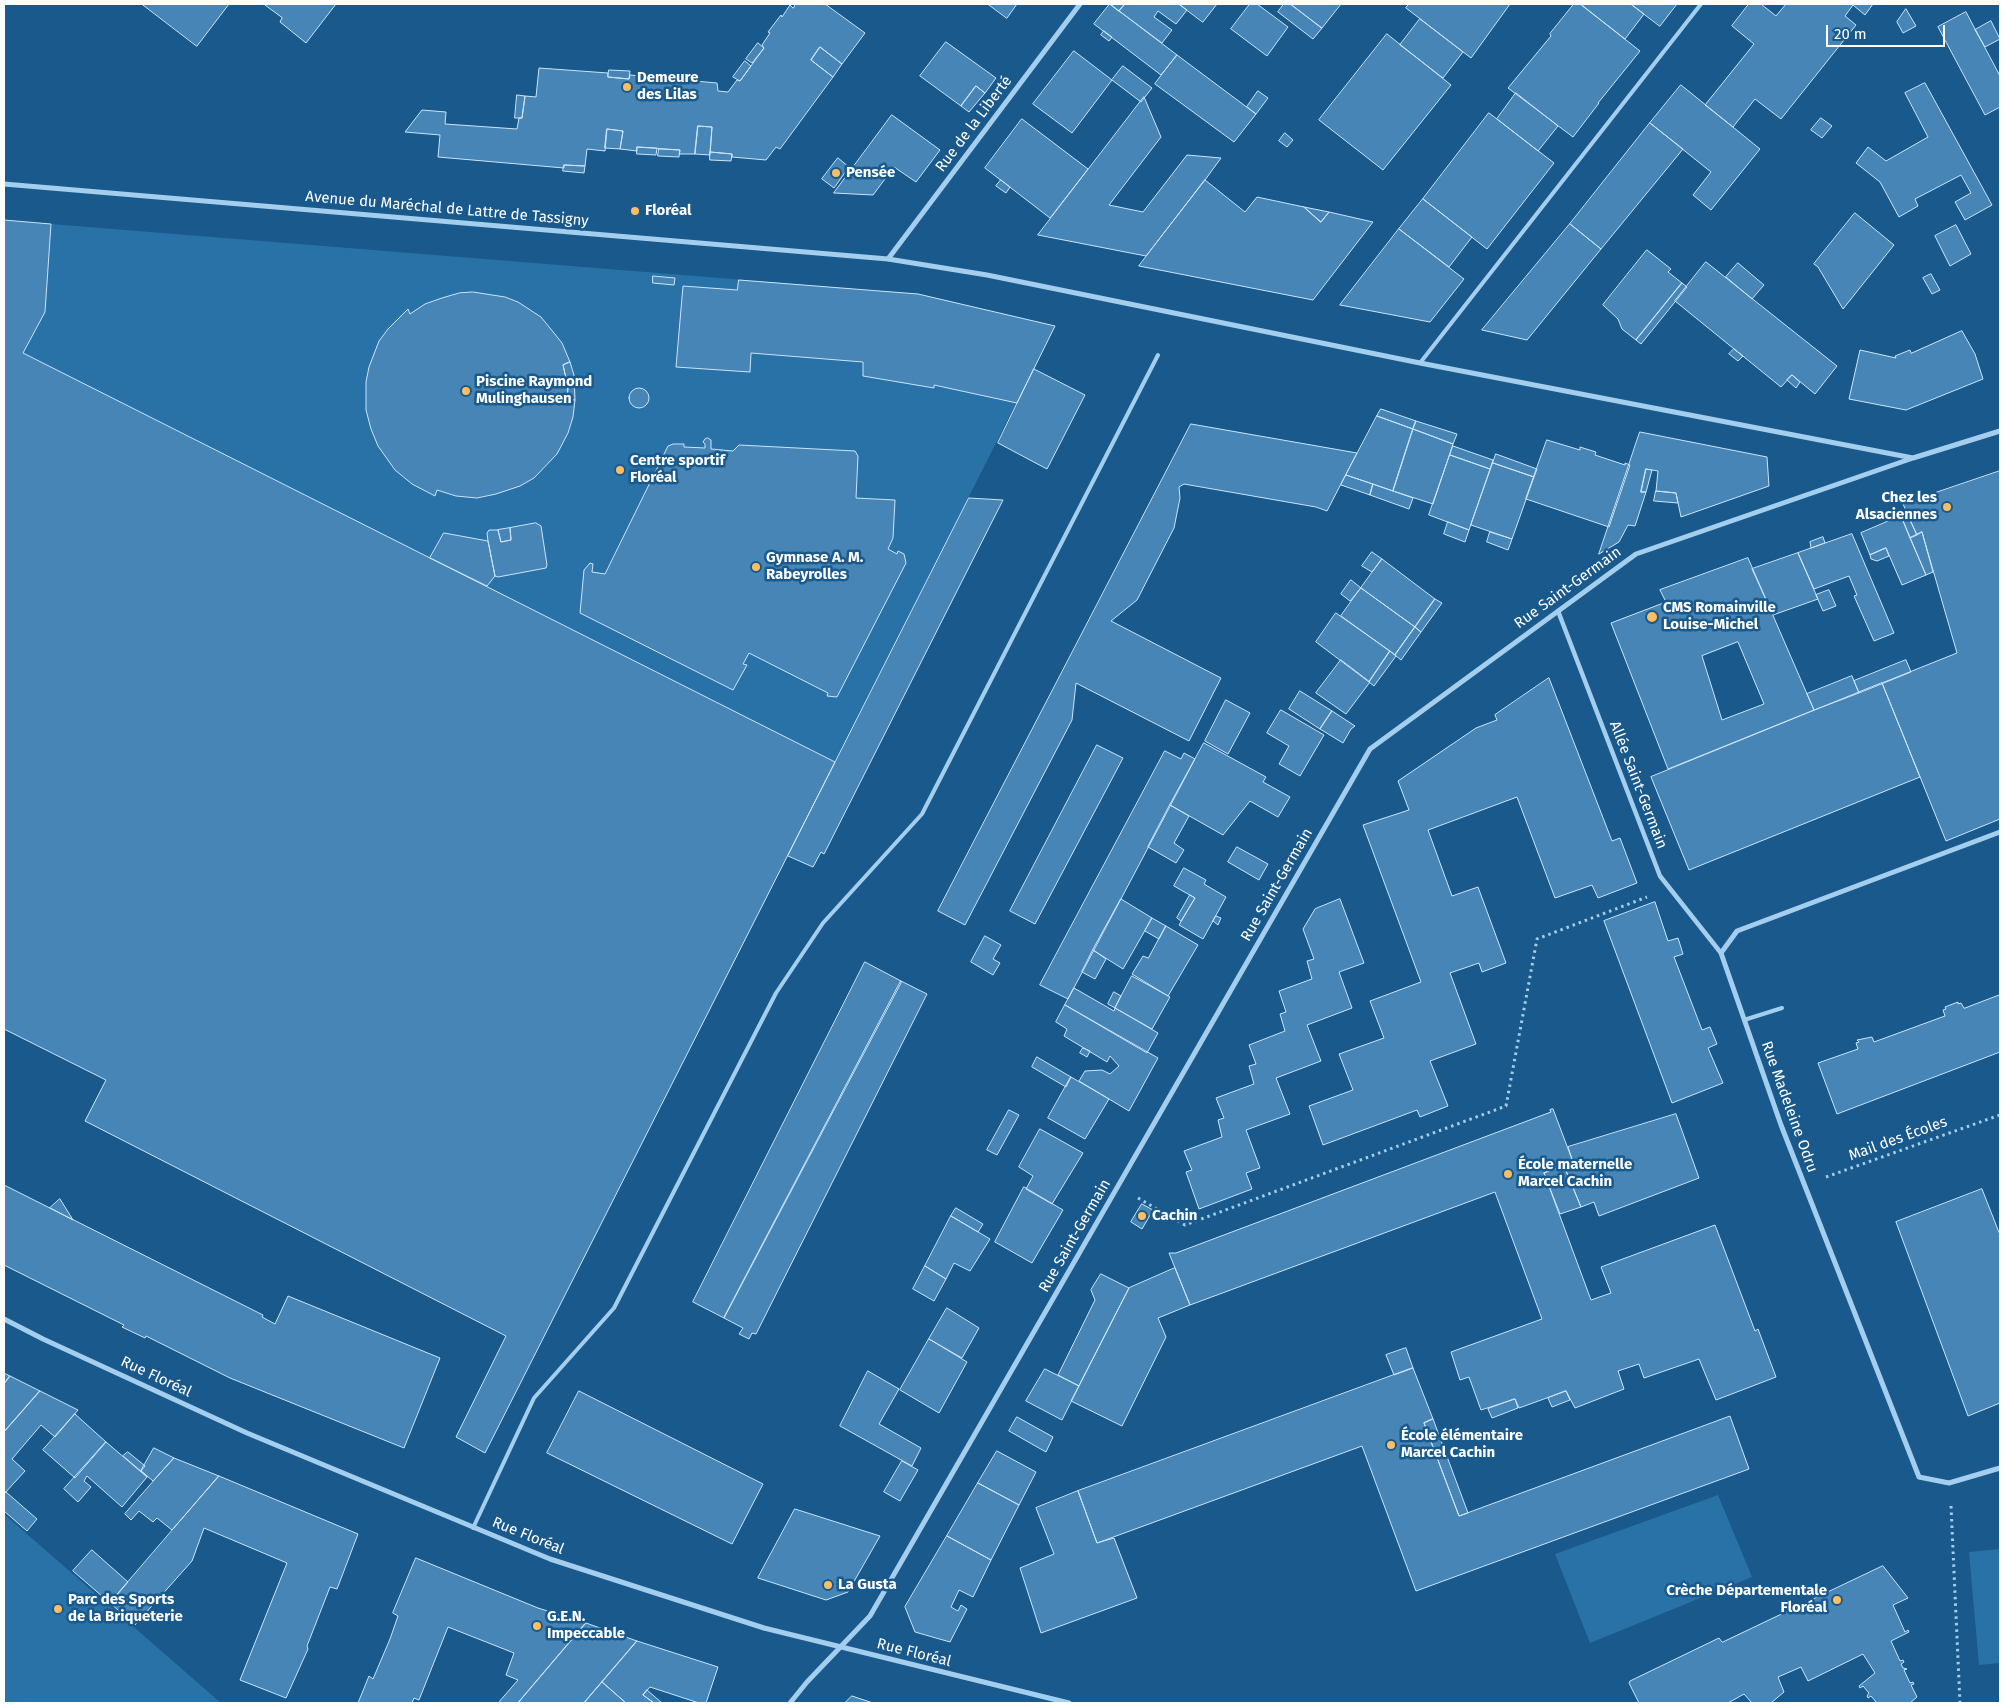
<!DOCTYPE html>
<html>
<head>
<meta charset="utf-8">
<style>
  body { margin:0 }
  #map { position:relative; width:2004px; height:1707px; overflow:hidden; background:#19598c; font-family:"Fira Sans",sans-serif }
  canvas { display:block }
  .frame { position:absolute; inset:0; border:5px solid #fff; pointer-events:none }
  .scale { position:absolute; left:1826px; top:25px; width:119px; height:22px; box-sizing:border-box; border:2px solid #fff; border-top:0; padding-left:6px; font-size:15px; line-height:18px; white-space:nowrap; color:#fff; -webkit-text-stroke:4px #19598c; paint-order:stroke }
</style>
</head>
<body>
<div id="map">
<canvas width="2004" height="1707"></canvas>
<div class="frame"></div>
<div class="scale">20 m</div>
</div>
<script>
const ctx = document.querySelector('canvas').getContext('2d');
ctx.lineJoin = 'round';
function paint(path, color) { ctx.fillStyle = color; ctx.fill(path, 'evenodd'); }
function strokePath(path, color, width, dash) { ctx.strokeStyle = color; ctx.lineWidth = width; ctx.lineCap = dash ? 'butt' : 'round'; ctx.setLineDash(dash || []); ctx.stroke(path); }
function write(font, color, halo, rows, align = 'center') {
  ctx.font = font + ' "Fira Sans",sans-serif'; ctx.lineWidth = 5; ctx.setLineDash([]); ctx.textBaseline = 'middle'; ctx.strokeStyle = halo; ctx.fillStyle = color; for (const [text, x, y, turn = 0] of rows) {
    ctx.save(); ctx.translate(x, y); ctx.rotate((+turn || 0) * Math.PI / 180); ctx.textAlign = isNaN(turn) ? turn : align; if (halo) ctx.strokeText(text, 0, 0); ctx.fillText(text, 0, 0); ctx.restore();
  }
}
paint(new Path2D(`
  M51 224 918 294 1055 326 835 762 23 353 45 312Z
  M1718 1495 1752 1577 1590 1643 1555 1554Z
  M4 1514 221 1703H4Z
  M2000 1549V1663L1979 1665 1969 1552Z`), '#2972a8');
const building = new Path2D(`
  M142 4H229L197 46Z
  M264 4H336L306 43 280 22 282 18Z
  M796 4H825L865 33 842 64 820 47 811 60 833 77 780 149 776 147 766 160 732 157V154L710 152 712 127 698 126 695 154H679L680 150 637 147V151L620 149 623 131 607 129 605 151 587 149 585 166 564 165V168L438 157 440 135 405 132 422 110 446 112 445 124 517 129 519 118H522L525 96 536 97 539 68 608 73V77L629 79 630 75 717 83 718 91 728 92 737 80 740 81 764 48 762 45 770 33 768 32 781 15 782 17 790 5 793 8Z
  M988 4H1017L1007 18Z
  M1110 4 1177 55 1161 75 1094 24Z
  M1110 4H1125L1119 11Z
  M1125 4H1179L1187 10 1176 24 1158 11 1154 17 1172 30 1162 43 1119 11Z
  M1179 4H1217L1203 22Z
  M1250 4H1257L1288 27 1267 56 1231 29Z
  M1284 4H1290L1322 28 1313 39 1278 12Z
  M1291 4H1341L1322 28Z
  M1409 4H1510L1471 58 1406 8Z
  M1574 4H1580L1640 51 1598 103H1599L1573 137 1508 88 1551 36 1550 34Z
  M1585 4H1631L1644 14 1625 39 1583 6Z
  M1631 4H1677L1660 26Z
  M1749 4H1761L1776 16 1786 4H1873L1865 15 1853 5 1845 16 1856 25 1781 119 1755 99 1733 127 1705 105 1754 44 1732 26Z
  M1906 9 1916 26 1903 33 1897 22Z
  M1966 12 2000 76V107L1985 115 1938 27Z
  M1420 19 1463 52 1443 78 1400 45Z
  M1991 21 2000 39 1985 47 1975 30Z
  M1104 31 1112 37 1109 41 1101 35Z
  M1387 34 1451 85 1383 170 1319 120Z
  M946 42 996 78 985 93 976 86 961 106 920 76Z
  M758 43 764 48 752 63 746 59Z
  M820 47 842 64 833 77 811 60Z
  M1074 51 1112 80 1072 133 1033 104Z
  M1177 55 1256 114 1234 142 1155 84Z
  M745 61 751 66 740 81 733 77Z
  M1123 66 1152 88 1141 102 1112 80Z
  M609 70 630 71 629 79 608 77Z
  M1925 83 1992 205 1965 220 1955 202 1971 193 1961 175 1915 199 1918 206 1899 217 1880 182 1856 163 1868 147 1886 161 1928 137 1905 93Z
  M1681 85 1760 149 1711 210 1693 195 1711 172 1650 123Z
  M976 86 985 93 969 112 961 106Z
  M1258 91 1268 98 1256 114 1247 107Z
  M1516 93 1558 126 1538 151 1497 119Z
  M517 95 525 96 522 118H515Z
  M1144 97 1161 137 1109 205 1143 212 1187 155 1221 158 1205 180 1146 256 1038 235Z
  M1489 113 1554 163 1487 249 1423 199Z
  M892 115 940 150 916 182 894 167 873 195 834 193Z
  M1821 118 1832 126 1822 138 1811 130Z
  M1022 119 1088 169 1050 218 985 168Z
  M1650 123 1683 149 1601 249 1570 224Z
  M698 126 712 127 710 155 695 154Z
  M607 129 623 131 620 149 605 148Z
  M1285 133 1293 140 1287 147 1279 141Z
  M637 147 657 148 656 155 637 154Z
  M659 149 680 150 679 157 658 156Z
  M710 152 732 154 731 161 710 160Z
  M838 158 849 167 834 188 822 179Z
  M564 165 585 166 584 173 563 171Z
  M1001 180 1010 187 1006 193 996 186Z
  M1205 180 1245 212 1257 197 1304 207 1321 222 1329 212 1373 222 1313 300 1139 266Z
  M1423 199 1472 237 1449 267 1399 229Z
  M1304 207 1329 212 1321 222Z
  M1855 213 1894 245 1843 309 1818 267 1814 264Z
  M4 220 51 224 45 312 23 353 835 762 485 1453 456 1437 506 1336 85 1121 106 1080 4 1029Z
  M1570 224 1601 249 1527 340 1482 330Z
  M1956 225 1971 254 1950 266 1935 236Z
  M1399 229 1464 279 1430 322 1340 305Z
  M1647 250 1671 269 1668 272 1682 283 1636 340 1622 329 1618 319 1603 305Z
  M1706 262 1837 366 1815 394 1792 375 1781 387 1675 301Z
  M1738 263 1764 285 1752 299 1726 277Z
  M1931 274 1940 290 1932 294 1923 278Z
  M653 276 675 278 674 285 653 283Z
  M739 280 918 294 1055 326 1017 403 934 385V388L863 376V362L751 353 750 372 676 367 683 286 737 290Z
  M1682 283 1687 287 1641 344 1636 340Z
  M473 292 505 297 518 302 541 317 554 333 562 343 570 362 563 365 568 387 567 399 575 400 573 417 568 433 557 454 534 478 520 486 496 494 477 498 456 496 437 490 435 496 412 484 395 470 378 446 371 429 366 410V382L369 367 379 341 388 329 408 309 410 314 425 304 442 298 459 293Z
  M1962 331 1975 354 1983 379 1906 410 1849 399 1860 350 1896 358 1895 356 1910 350 1911 353Z
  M1734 349 1743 356 1738 361 1729 354Z
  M570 362 574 375 575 400 567 399 568 387 563 365Z
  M1034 369 1085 395 1047 469 998 443Z
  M1792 375 1800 382 1796 388 1787 380Z
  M629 398a10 10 0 1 1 20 0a10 10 0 1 1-20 0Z
  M1381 409 1416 421 1413 429 1377 416Z
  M1377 416 1413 429 1393 491 1346 475Z
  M1416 421 1457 434 1453 444 1413 429Z
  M1191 424 1357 453 1327 511 1316 507 1184 484 1179 487 1180 498 1174 528 1137 600 1111 621 1221 678 1189 741 1076 683 1072 720 965 925 938 911Z
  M1413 429 1453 444 1433 504 1393 491Z
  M1640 432 1767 457 1769 486 1681 517 1676 493 1656 491 1658 471 1646 469 1641 492H1646L1635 526 1628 525 1619 542 1599 554Z
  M708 438 711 440V449L733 451 739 445 855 451 858 456 856 498 895 500 893 538 888 549 897 554 898 551 904 554 906 563 837 697 827 696 828 693 749 653 743 664 747 665 733 690 580 613 584 570 590 563 593 564 592 572 605 574 668 446 673 444H684V447L705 448V444L703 442 705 439Z
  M1547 440 1580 450V447L1596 452 1595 455 1625 465V463L1630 465 1609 527 1526 499Z
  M1453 446 1493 460 1490 469 1450 455Z
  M1496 454 1537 469 1534 477 1493 463Z
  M1450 455 1490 469 1469 530 1429 515Z
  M1493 463 1534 477 1512 539 1471 525Z
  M1646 469 1652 470 1646 492H1641Z
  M2000 471V819L1946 841 1882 683 1957 653 1922 532 1917 535 1903 504Z
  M1346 475 1373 484 1370 495 1341 485Z
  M1373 484 1413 498 1409 509 1370 495Z
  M1656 491 1676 493 1678 503 1654 501Z
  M969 498 1003 500 824 854 821 852 813 867 788 856Z
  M1907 514 1917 535 1910 538 1901 516Z
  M1901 516 1926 575 1902 585 1886 548 1870 555 1861 533Z
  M1448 522 1469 530 1465 542 1444 534Z
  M536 523 541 526 547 565 546 568 498 577 495 576 488 541 487 533 489 530H498L501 542 511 540 510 528Z
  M510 528 511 540 501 542 498 530Z
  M1490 532 1512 539 1508 550 1487 542Z
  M1922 532 1933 572 1926 575 1910 538Z
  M444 533 488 541 495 576 487 586 430 558Z
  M1852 534 1894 633 1874 641 1854 596 1857 595 1849 576 1814 589 1798 553Z
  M1823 537 1825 543 1811 548 1810 542Z
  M1886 548 1889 556 1877 561 1871 559 1870 555Z
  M1372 552 1382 559 1372 572 1362 566Z
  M1798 553 1818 599 1773 615 1752 569Z
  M1748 558 1814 710 1668 769 1611 623 1666 602 1660 590ZM1738 642 1764 704 1722 720 1702 656Z
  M1382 559 1435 599 1415 627 1361 588Z
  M1351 580 1361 588 1350 601 1341 594Z
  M1361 588 1415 627 1395 655 1341 616Z
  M1829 590 1836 606 1823 611 1816 595Z
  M1435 599 1442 603 1421 632 1415 627Z
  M1336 613 1390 651 1369 682 1316 642Z
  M1415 627 1421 632 1401 660 1395 655Z
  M1390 651 1396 656 1374 686 1369 682Z
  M1341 660 1370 682 1346 714 1316 693Z
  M1906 660 1911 672 1859 693 1854 681Z
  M1852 676 1859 693 1814 710 1807 694Z
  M1549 678 1612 841 1620 838 1637 883 1598 898 1592 885 1555 898 1517 797 1428 830 1452 896 1478 887 1506 963 1482 972 1479 963 1450 973 1476 1044 1430 1061 1448 1106 1420 1117 1417 1110 1323 1145 1309 1106 1353 1090 1339 1054 1384 1038 1370 1001 1421 982 1363 825 1409 810 1398 781 1476 728 1497 720 1495 715Z
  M1882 683 1920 777 1689 870 1651 777Z
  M1300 691 1332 711 1320 729 1289 709Z
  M1226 700 1250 713 1228 754 1205 741Z
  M1281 710 1324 735 1300 776 1279 764 1289 746 1267 733Z
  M1332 711 1355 726 1351 729 1343 743 1320 729Z
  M1204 743 1266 777 1263 782 1290 797 1278 817 1250 801 1223 835 1170 805Z
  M1097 745 1123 758 1035 924 1010 911Z
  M1165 751 1181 759 1184 753 1195 759 1068 999 1040 985Z
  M1170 805 1189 816 1174 843 1184 850 1176 863 1148 847Z
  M1237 847 1268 864 1259 880 1228 862Z
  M1184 868 1206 880 1204 884 1226 897 1203 939 1179 925 1195 898 1174 886Z
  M1190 895 1195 898 1181 921 1177 918Z
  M1121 899 1152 918 1123 969 1093 950Z
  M1340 899 1364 963 1339 972 1352 1008 1307 1025 1321 1061 1276 1078 1290 1114 1246 1130 1260 1168 1246 1173 1252 1189 1199 1209 1186 1172 1192 1170 1184 1151 1222 1137 1218 1120 1224 1118 1216 1098 1254 1084 1249 1066 1256 1064 1249 1045 1285 1031 1280 1014 1286 1012 1279 991 1312 979 1307 961 1314 959 1303 929 1315 909Z
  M1655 902 1668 941 1678 938 1683 954 1674 957 1702 1030 1710 1027 1717 1044 1708 1048 1723 1083 1672 1103 1604 921Z
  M1216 916 1221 918 1218 925 1213 921Z
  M1152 918 1166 926 1159 939 1145 931Z
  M1166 926 1198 945 1168 996 1132 974 1143 956 1148 958Z
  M985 936 1001 945 993 959 1000 963 993 975 971 962Z
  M1093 950 1106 959 1095 979 1082 972Z
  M865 962 901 981V983L724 1318 693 1302Z
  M1132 976 1170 997 1152 1029 1115 1008Z
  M901 981 927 994 756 1334 752 1333 749 1339 739 1334 743 1328 724 1318Z
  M1074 988 1114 1011 1115 1008 1158 1033 1147 1053 1065 1005Z
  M1114 992 1121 996 1115 1008 1108 1004Z
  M2000 995V1052L1837 1114 1818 1063 1858 1049 1856 1043 1859 1042 1857 1040 1872 1037 1874 1042 1945 1016 1943 1010 1946 1009 1945 1007 1958 1002V1004L1961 1003 1964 1008Z
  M1065 1005 1158 1058 1129 1111 1079 1081 1085 1071 1102 1070 1110 1074 1119 1066 1110 1056 1107 1062 1064 1036 1067 1029 1056 1022Z
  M1083 1048 1090 1051 1087 1057 1080 1053Z
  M1037 1057 1071 1077 1066 1087 1032 1067Z
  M1071 1077 1109 1099 1085 1139 1048 1118Z
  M1553 1109 1573 1162 1544 1173 1591 1300 1611 1293 1601 1267 1715 1225 1755 1331 1758 1329 1776 1377 1716 1400 1699 1359 1644 1378 1639 1364 1618 1371 1624 1389 1575 1408 1566 1391 1519 1408 1515 1399 1481 1410 1469 1377 1460 1380 1451 1352 1542 1319 1495 1192 1190 1305 1169 1253H1176L1551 1112 1550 1110Z
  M1009 1110 1019 1115 997 1155 987 1150Z
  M1676 1114 1699 1178 1599 1216 1594 1202 1581 1207 1564 1166 1573 1162 1568 1147Z
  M1040 1129 1083 1153 1052 1204 1026 1189 1033 1176 1019 1167Z
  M1564 1166 1581 1207 1560 1214 1544 1173Z
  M4 1185 263 1315 262 1317 275 1324 288 1296 440 1358 404 1448 230 1378 146 1336 145 1338 122 1327 124 1325 4 1265Z
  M1024 1187 1063 1210 1032 1263 995 1242Z
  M1982 1189 2000 1235V1403L1968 1416 1896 1222Z
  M60 1199 73 1220 50 1208Z
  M1142 1204 1153 1210 1142 1229 1131 1222Z
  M956 1208 983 1224 978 1232 951 1216Z
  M951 1216 990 1239 970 1271 954 1263 946 1279 925 1266Z
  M925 1266 946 1279 934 1301 913 1289Z
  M1175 1268 1190 1305 1158 1318 1166 1337 1122 1426 1071 1401 1129 1288Z
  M1101 1274 1129 1288 1079 1386 1058 1375 1095 1300 1091 1290Z
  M947 1308 979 1328 962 1358 929 1339Z
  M929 1339 967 1362 939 1413 900 1390Z
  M1406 1348 1413 1368 1394 1375 1386 1355Z
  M1413 1368 1433 1419 1424 1423 1459 1516 1730 1416 1749 1469 1416 1591 1362 1446 1097 1543 1078 1491Z
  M1045 1369 1079 1386 1062 1420 1026 1401Z
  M868 1371 899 1389 879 1424 921 1448 912 1466 840 1426Z
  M4 1373 10 1376 4 1384Z
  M10 1376 40 1391 4 1432V1384Z
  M40 1391 78 1410 55 1437 41 1425 12 1459 25 1471 4 1494V1432Z
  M579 1391 763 1484 732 1544 547 1453Z
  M1566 1391 1570 1400 1552 1407 1548 1398Z
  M1515 1399 1518 1408 1492 1418 1488 1409Z
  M75 1414 106 1442 75 1478 43 1450Z
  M1017 1417 1053 1437 1046 1452 1009 1431Z
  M1433 1419 1468 1513 1459 1516 1424 1423Z
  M106 1442 147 1477 122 1507 87 1476 84 1481 91 1487 78 1502 64 1489Z
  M154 1448 174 1458 153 1481 141 1471Z
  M997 1451 1036 1472 1019 1505 978 1483Z
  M128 1452 145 1466 141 1471 148 1477 123 1456Z
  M174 1458 219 1476 172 1530 157 1518 153 1522 139 1511 131 1520 125 1514Z
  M902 1461 918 1470 900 1501 884 1492Z
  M219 1476 358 1534 337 1589 330 1587 307 1646 308 1649 286 1698 240 1680 287 1563 204 1528 192 1561 135 1625 110 1603Z
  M978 1483 1019 1505 991 1560 947 1536Z
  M1078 1491 1097 1543 1114 1538 1137 1598 1041 1633 1020 1568 1054 1554 1036 1508Z
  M6 1492 37 1519 27 1531 4 1511V1494Z
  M795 1509 880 1536 848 1592 826 1600 758 1578Z
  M947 1536 991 1560 973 1597 959 1590 951 1607 958 1611 961 1605 967 1609 950 1642 915 1632 905 1607Z
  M92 1550 128 1582 110 1603 73 1571Z
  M416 1558 538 1608 586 1623 518 1703H498L518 1680 506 1675 514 1653 448 1627 419 1700 414 1698 412 1703H358L369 1676 373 1679 390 1639 398 1616 393 1613Z
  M1883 1566 1908 1598 1893 1605 1905 1632 1908 1630 1909 1632 1891 1641 1900 1661 1903 1660 1904 1662 1901 1664 1903 1668 1907 1669 1904 1670 1910 1683 1913 1682 1914 1684 1911 1685 1917 1697 1910 1703H1877L1871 1696 1868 1698 1867 1696 1869 1693 1863 1686 1860 1688 1859 1686 1875 1673 1863 1654 1808 1681 1801 1667 1778 1677 1784 1692 1771 1703H1752L1744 1694 1728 1703H1639L1629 1683 1630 1681 1719 1638 1722 1642Z
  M586 1623 637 1641 584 1703H521L519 1702Z
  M637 1641 718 1667 706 1703H699L650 1687 643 1695 654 1703H626L602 1682Z
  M602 1682 626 1703H584Z
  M647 1690 662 1703H654L643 1695Z
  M852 1696 873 1703H845Z`);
paint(building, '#4685b6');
strokePath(building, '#cae5fa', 1);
strokePath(new Path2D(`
  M1826 1177 2000 1115
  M1138 1198 1185 1225 1506 1106 1537 939 1647 897
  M1951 1506 1960 1703`), '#a4ceee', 3, [2.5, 4]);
strokePath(new Path2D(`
  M1420 363 1701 4
  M1744 1020 1782 1008
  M473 1528 534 1398 614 1308 776 993 823 923 922 814 1158 355`), '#a4ceee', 4);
strokePath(new Path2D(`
  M1558 611 1660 876 1721 953`), '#a4ceee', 4.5);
strokePath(new Path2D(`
  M4 184 888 259 987 275 1420 363 1913 458
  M888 259 1080 4
  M2000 832 1737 931 1721 953 1781 1125 1919 1477 1949 1483 2000 1468
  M4 1319 43 1339 247 1433 550 1559 764 1628 1069 1703
  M790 1703 807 1682 870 1616 1370 749 1636 554 1913 458 2000 431`), '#a4ceee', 5);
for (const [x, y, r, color] of [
  [627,87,5,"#ffbe61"],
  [836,173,5,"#ffbe61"],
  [635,211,5,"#ffbe61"],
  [466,391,5,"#ffbe61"],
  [620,470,5,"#ffbe61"],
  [1947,507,5,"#ffbe61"],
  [756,567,5,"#ffbe61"],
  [1652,617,6,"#ffbe61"],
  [1508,1174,5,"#ffbe61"],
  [1142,1216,5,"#ffbe61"],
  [1391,1445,5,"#ffbe61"],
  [828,1585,5,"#ffbe61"],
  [1837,1600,5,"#ffbe61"],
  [58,1609,5,"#ffbe61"],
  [537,1626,5,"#ffbe61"]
]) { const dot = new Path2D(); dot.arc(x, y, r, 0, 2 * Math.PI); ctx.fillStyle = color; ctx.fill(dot); strokePath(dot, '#19598c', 2); }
write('bold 15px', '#fff', '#19598c', [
  ["Demeure",637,78],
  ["des Lilas",637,95],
  ["Pensée",846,173],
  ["Floréal",645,211],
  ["Piscine Raymond",476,382],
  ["Mulinghausen",476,399],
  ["Centre sportif",630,461],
  ["Floréal",630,478],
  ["Chez les",1937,498,"right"],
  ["Alsaciennes",1937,515,"right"],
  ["Gymnase A. M.",766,558],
  ["Rabeyrolles",766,575],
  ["CMS Romainville",1663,608],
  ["Louise-Michel",1663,625],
  ["École maternelle",1518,1165],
  ["Marcel Cachin",1518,1182],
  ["Cachin",1152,1216],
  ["École élémentaire",1401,1436],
  ["Marcel Cachin",1401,1453],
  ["La Gusta",838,1585],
  ["Crèche Départementale",1827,1591,"right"],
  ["Floréal",1827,1608,"right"],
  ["Parc des Sports",68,1600],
  ["de la Briqueterie",68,1617],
  ["G.E.N.",547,1617],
  ["Impeccable",547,1634]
], 'left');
write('15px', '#fff', '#19598c', [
  ["Rue de la Liberté",974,124,-53],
  ["Avenue du Maréchal de Lattre de Tassigny",447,209,5],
  ["Rue Saint-Germain",1568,588,-36],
  ["Allée Saint-Germain",1638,785,69],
  ["Rue Saint-Germain",1277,885,-60],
  ["Rue Madeleine Odru",1789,1107,70],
  ["Mail des Écoles",1898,1139,-20],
  ["Rue Saint-Germain",1075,1236,-60],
  ["Rue Floréal",156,1377,25],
  ["Rue Floréal",528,1536,22],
  ["Rue Floréal",914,1653,14]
]);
</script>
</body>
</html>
